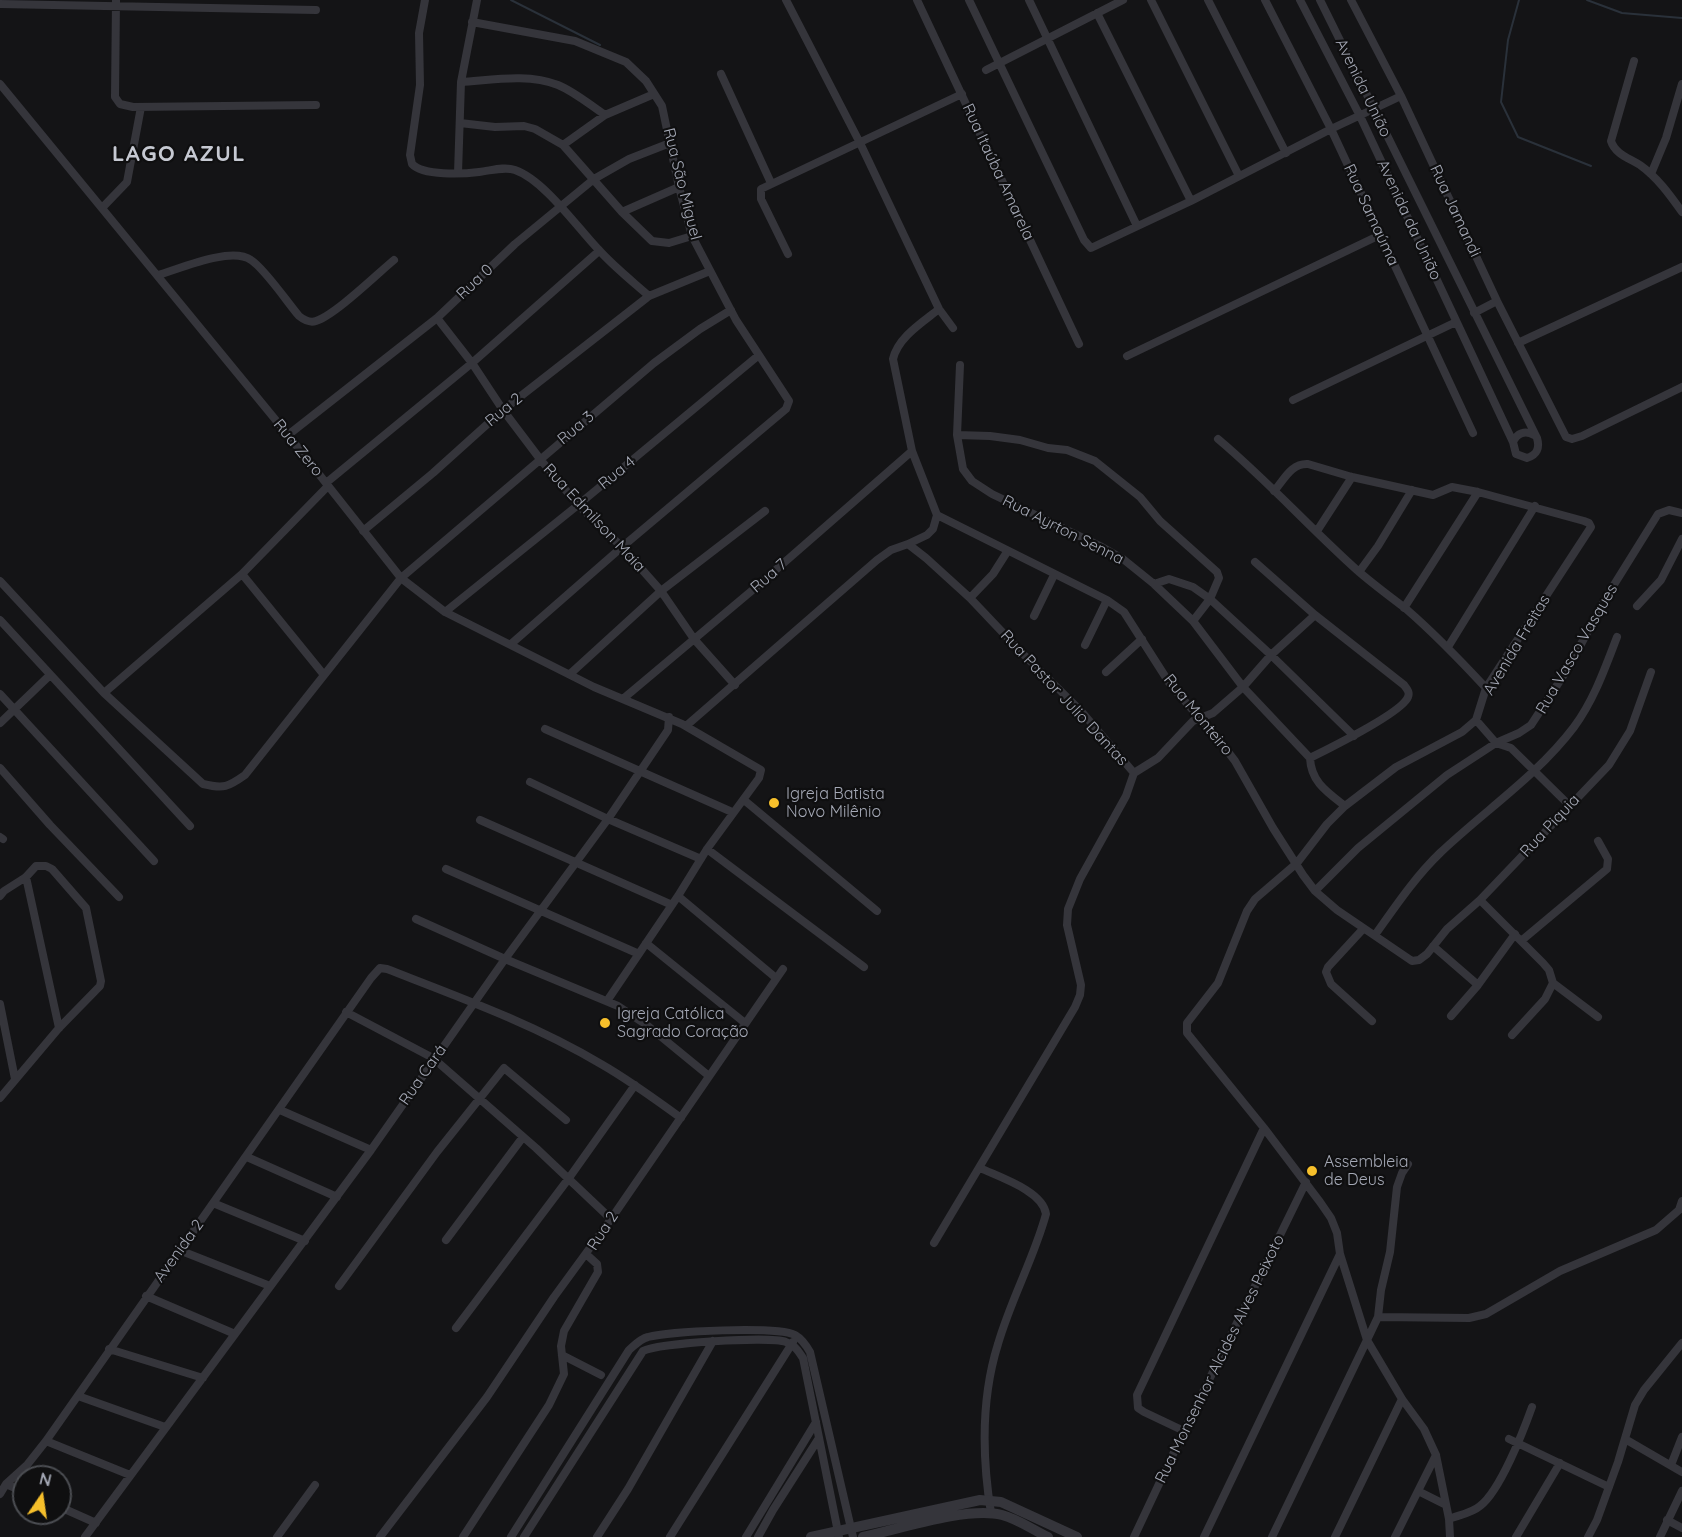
<!DOCTYPE html>
<html>
<head>
<meta charset="utf-8">
<style>
  body { margin:0 }
  #map { position:relative; width:1682px; height:1537px; overflow:hidden; background:#141416; font-family:Quicksand,sans-serif }
  canvas { display:block }
  .north { position:absolute; left:12px; top:1465px; width:60px; height:60px; box-sizing:border-box; background:#0f0f10; border:2px solid #4b4d52; border-radius:50%; rotate:13deg; font-size:16px; font-weight:700; line-height:24px; text-align:center; color:#a5a9b6 }
  .north::after { content:''; display:block; margin:auto; width:21px; height:27px; background:#f6bf2b; clip-path:polygon(50% 0,100% 100%,50% 72%,0 100%) }
</style>
</head>
<body>
<div id="map">
<canvas width="1682" height="1537"></canvas>
<div class="north">N</div>
</div>
<script>
const ctx = document.querySelector('canvas').getContext('2d');
ctx.lineJoin = 'round';
function strokePath(path, color, width, dash) { ctx.strokeStyle = color; ctx.lineWidth = width; ctx.lineCap = dash ? 'butt' : 'round'; ctx.setLineDash(dash || []); ctx.stroke(path); }
function write(font, color, halo, rows, align = 'center') {
  ctx.font = font + ' Quicksand,sans-serif'; ctx.lineWidth = 4.5; ctx.setLineDash([]); ctx.textBaseline = 'middle'; ctx.strokeStyle = halo; ctx.fillStyle = color; for (const [text, x, y, turn = 0] of rows) {
    ctx.save(); ctx.translate(x, y); ctx.rotate((+turn || 0) * Math.PI / 180); ctx.textAlign = isNaN(turn) ? turn : align; if (halo) ctx.strokeText(text, 0, 0); ctx.fillText(text, 0, 0); ctx.restore();
  }
}
strokePath(new Path2D(`
  M511 0 600 45
  M1519 0 1508 40 1501 102 1518 137 1591 166
  M1587 0 1622 13 1682 18`), '#2a313a', 2);
strokePath(new Path2D(`
  M116 0 115 97 120 104 133 107 316 105
  M425 0 419 33 420 85 410 155 412 164C423 176 463 174 479 172 490 171 504 166 515 170 544 180 577 227 598 249 613 266 632 281 649 296
  M786 0 860 143 939 309 953 328
  M917 0 1079 344
  M969 0 1084 240 1091 248 1191 201 1331 129 1401 96
  M1029 0 1137 226
  M1151 0 1239 176
  M1208 0 1286 153
  M1265 0 1331 129 1473 433
  M1300 0 1360 116 1513 442
  M1320 0 1537 438C1540 448 1537 455 1527 458L1516 454 1513 442C1517 433 1525 430 1534 435
  M1351 0 1401 96 1497 301 1566 437 1572 439 1582 436 1682 387
  M0 4 316 10
  M1097 13 1191 201
  M472 22 575 41 626 62 646 81 662 106 679 187 692 236 736 320 789 401 786 409 622 547 511 644
  M1634 61 1611 141C1615 154 1629 158 1640 165 1657 177 1670 195 1682 212
  M986 70 1123 0
  M721 74 771 183
  M461 82C492 80 528 73 558 85 575 92 590 105 605 115
  M0 84 288 435 401 578 445 612 594 687 682 724 761 770 759 778 707 849 678 896 607 1001
  M460 123 495 127 524 126 535 129 563 145 622 212 652 241 669 243 692 236
  M563 145 605 115 654 94
  M458 173 461 82 477 0
  M1651 174 1666 138 1682 84
  M102 208 127 182 141 107
  M622 212 679 187
  M788 254 761 199V189L962 94
  M158 275C179 269 231 246 251 260 265 269 287 302 299 316 304 320 310 323 316 321 335 315 377 274 394 260
  M1474 313 1497 301
  M437 318 472 363 503 410 540 459 578 505 622 547 661 591 694 639 735 685
  M1518 343 1682 267
  M1127 356 1380 235
  M960 365 957 435 963 469 972 481 992 494 1100 546 1123 559 1154 584 1193 621 1243 687 1310 758C1311 782 1327 792 1345 806
  M1293 400 1456 322
  M288 435 437 318 515 244 594 179 629 159 670 143
  M957 435 990 436 1020 440 1048 448 1067 450 1095 461 1140 497 1160 521 1217 572 1219 578 1210 599 1193 621
  M1218 439C1267 480 1310 528 1358 571 1373 584 1389 596 1405 608 1434 633 1460 660 1486 688
  M326 483 472 363 599 251
  M937 515 1107 600 1124 612 1170 684 1222 744 1235 761 1273 828 1303 875 1315 891 1337 910 1412 961 1419 960 1427 954 1447 929 1480 900 1609 765 1630 731 1651 672
  M363 531 433 473 503 410 649 296 710 271
  M1317 531 1352 477
  M908 544 927 535 933 529 937 515 912 451 893 359C898 337 923 322 939 309
  M1255 562 1315 615 1404 685C1407 689 1410 692 1408 697 1402 713 1328 749 1310 758
  M1359 572 1378 546 1412 490
  M242 574 324 675
  M0 581 104 693 203 784C224 789 228 787 245 775L401 578 654 363 700 329 731 310
  M1154 584 1169 579 1193 587 1210 599 1271 655 1354 736
  M970 598 993 574 1007 552
  M1637 606 1661 580 1682 539
  M1404 608 1478 492
  M445 612 578 505 759 355
  M1034 616 1054 575
  M0 620 190 826
  M1085 645 1107 600
  M1448 647 1535 506
  M1106 672 1142 639
  M570 674 661 591 765 511
  M104 693 242 574 328 486
  M0 694 154 861
  M624 698 755 588 912 451
  M1476 720 1496 743 1511 748 1569 805
  M0 723 50 675
  M686 726 877 560 891 550 908 544 926 558 970 598 1024 655 1081 711 1134 773 1126 796 1080 879 1068 909 1067 925 1081 985 1080 995 1075 1007 934 1243
  M545 729 732 812
  M0 768 50 825 119 897
  M1134 773 1158 758 1193 721 1213 713 1243 687 1271 655 1315 615
  M530 782 608 819 701 859
  M744 800 877 911
  M480 820 672 905
  M0 837 3 839
  M707 849 864 967
  M446 869 639 954
  M26 877 59 1028
  M1315 891 1358 848 1447 775 1496 743 1519 733 1531 725 1567 670 1607 596 1658 514 1669 510 1682 513
  M0 896 4 891 26 877 36 866H46L52 869 86 908 101 981 100 986 59 1028 0 1098
  M678 896 776 978
  M1480 900 1543 963 1549 970 1553 983 1598 1017
  M416 919 505 959 618 1006 648 1026 709 1076
  M1363 929 1328 967 1326 972 1331 984 1372 1021
  M1375 935C1395 907 1415 877 1440 853 1484 811 1537 776 1574 727 1594 700 1605 668 1617 637
  M1521 941 1607 869 1608 859 1598 841
  M646 943 745 1023
  M1433 946 1478 985
  M0 1004 15 1079
  M346 1012 433 1058 536 1148 611 1219
  M1451 1016 1478 985 1515 934
  M1512 1035 1545 999 1553 983
  M280 1110 371 1150
  M247 1157 337 1197
  M1408 1164 1402 1173 1397 1187 1390 1252 1381 1290 1378 1317 1367 1340 1402 1399 1424 1429 1436 1455 1449 1519 1450 1537
  M980 1168C999 1177 1043 1191 1046 1214 1034 1258 1011 1299 998 1344 981 1398 982 1457 991 1513
  M213 1203 305 1241
  M446 1240 523 1137
  M179 1250 270 1286
  M339 1286 437 1152 504 1068 566 1120
  M146 1296 235 1334
  M1378 1317 1469 1318 1486 1314 1560 1271 1656 1230 1679 1210 1682 1201
  M456 1328 569 1178 635 1085
  M109 1349 203 1378
  M562 1355 601 1375
  M78 1396 165 1427
  M1184 1431 1144 1412 1138 1408 1137 1395 1264 1128
  M1509 1439 1609 1487
  M1625 1439 1682 1472
  M46 1441 130 1475
  M1671 1465 1682 1437
  M6 1484 24 1492
  M1418 1491 1446 1505
  M0 1494 6 1484 27 1465 46 1441 371 978 380 968 387 969C459 997 534 1024 601 1064 629 1080 655 1099 681 1118
  M60 1507 96 1523
  M1449 1519C1459 1515 1472 1513 1480 1506 1500 1491 1523 1432 1532 1407
  M1667 1520 1682 1528
  M85 1537 371 1150 505 959 608 819 668 730 669 717
  M277 1537 315 1485
  M380 1537 487 1397 554 1297 611 1219 783 969
  M463 1537 549 1405 564 1374 561 1346 564 1331 598 1272 597 1264 586 1254
  M511 1537 629 1350C635 1345 640 1339 648 1337 668 1331 778 1326 795 1335 802 1339 806 1345 810 1352L853 1537
  M524 1537 643 1351C658 1343 770 1336 786 1342 795 1345 798 1351 803 1358L839 1537
  M597 1537 628 1489 713 1341
  M670 1537 793 1342
  M746 1537 816 1422
  M758 1537 773 1510 819 1438
  M1134 1537 1184 1431 1306 1182
  M1204 1537 1340 1254
  M1272 1537 1367 1340 1340 1254 1337 1233 1331 1218 1320 1202 1264 1128 1187 1033V1023L1218 983 1247 911 1255 899 1297 863 1327 824 1345 806 1396 767 1462 732 1476 720 1486 688 1591 527 1589 523 1584 521 1478 492 1452 487 1433 495 1352 477 1308 464C1291 463 1284 480 1274 491
  M1335 1537 1402 1399
  M1395 1537 1436 1455
  M1516 1537 1560 1463
  M1588 1537 1597 1520 1618 1462 1635 1405 1644 1390 1682 1343
  M1660 1537 1682 1491`), '#35353b', 8);
strokePath(new Path2D(`
  M811 1537 980 1500 1001 1502 1077 1537
  M863 1537C899 1529 968 1506 1002 1515 1018 1519 1033 1530 1048 1537`), '#35353b', 10);
for (const [x, y, r, color] of [
  [774,803,6,"#f6bf2b"],
  [605,1023,6,"#f6bf2b"],
  [1312,1171,6,"#f6bf2b"]
]) { const dot = new Path2D(); dot.arc(x, y, r, 0, 2 * Math.PI); ctx.fillStyle = color; ctx.fill(dot); strokePath(dot, '#0f0f10', 2); }
write('16px', '#a5a9b6', '#0f0f10', [
  ["Avenida União",1363,88,64],
  ["Rua Itaúba Amarela",998,172,65],
  ["Rua São Miguel",682,184,76],
  ["Rua Jamandi",1455,211,65],
  ["Rua Samaúma",1371,215,65],
  ["Avenida da União",1409,220,65],
  ["Rua 0",475,282,-43],
  ["Rua 2",504,410,-40],
  ["Rua 3",576,428,-40],
  ["Rua Zero",298,448,51],
  ["Rua 4",617,473,-39],
  ["Rua Edmilson Maia",594,518,47],
  ["Rua Ayrton Senna",1063,530,27],
  ["Rua 7",769,576,-41],
  ["Avenida Freitas",1517,645,-59],
  ["Rua Vasco Vasques",1577,649,-60],
  ["Rua Pastor Julio Dantas",1064,698,47],
  ["Rua Monteiro",1198,715,51],
  ["Rua Piquia",1550,826,-47],
  ["Rua Cará",423,1075,-55],
  ["Rua 2",603,1231,-57],
  ["Avenida 2",179,1251,-54],
  ["Rua Monsenhor Alcides Alves Peixoto",1220,1359,-64]
]);
write('16px', '#a5a9b6', '#0f0f10', [
  ["Igreja Batista",786,794],
  ["Novo Milênio",786,812],
  ["Igreja Católica",617,1014],
  ["Sagrado Coração",617,1032],
  ["Assembleia",1324,1162],
  ["de Deus",1324,1180]
], 'left');
ctx.letterSpacing = '1.5px';
write('bold 22px', '#c6c9d2', '#0f0f10', [
  ["LAGO AZUL",179,154]
]);
ctx.letterSpacing = '0px';
</script>
</body>
</html>
